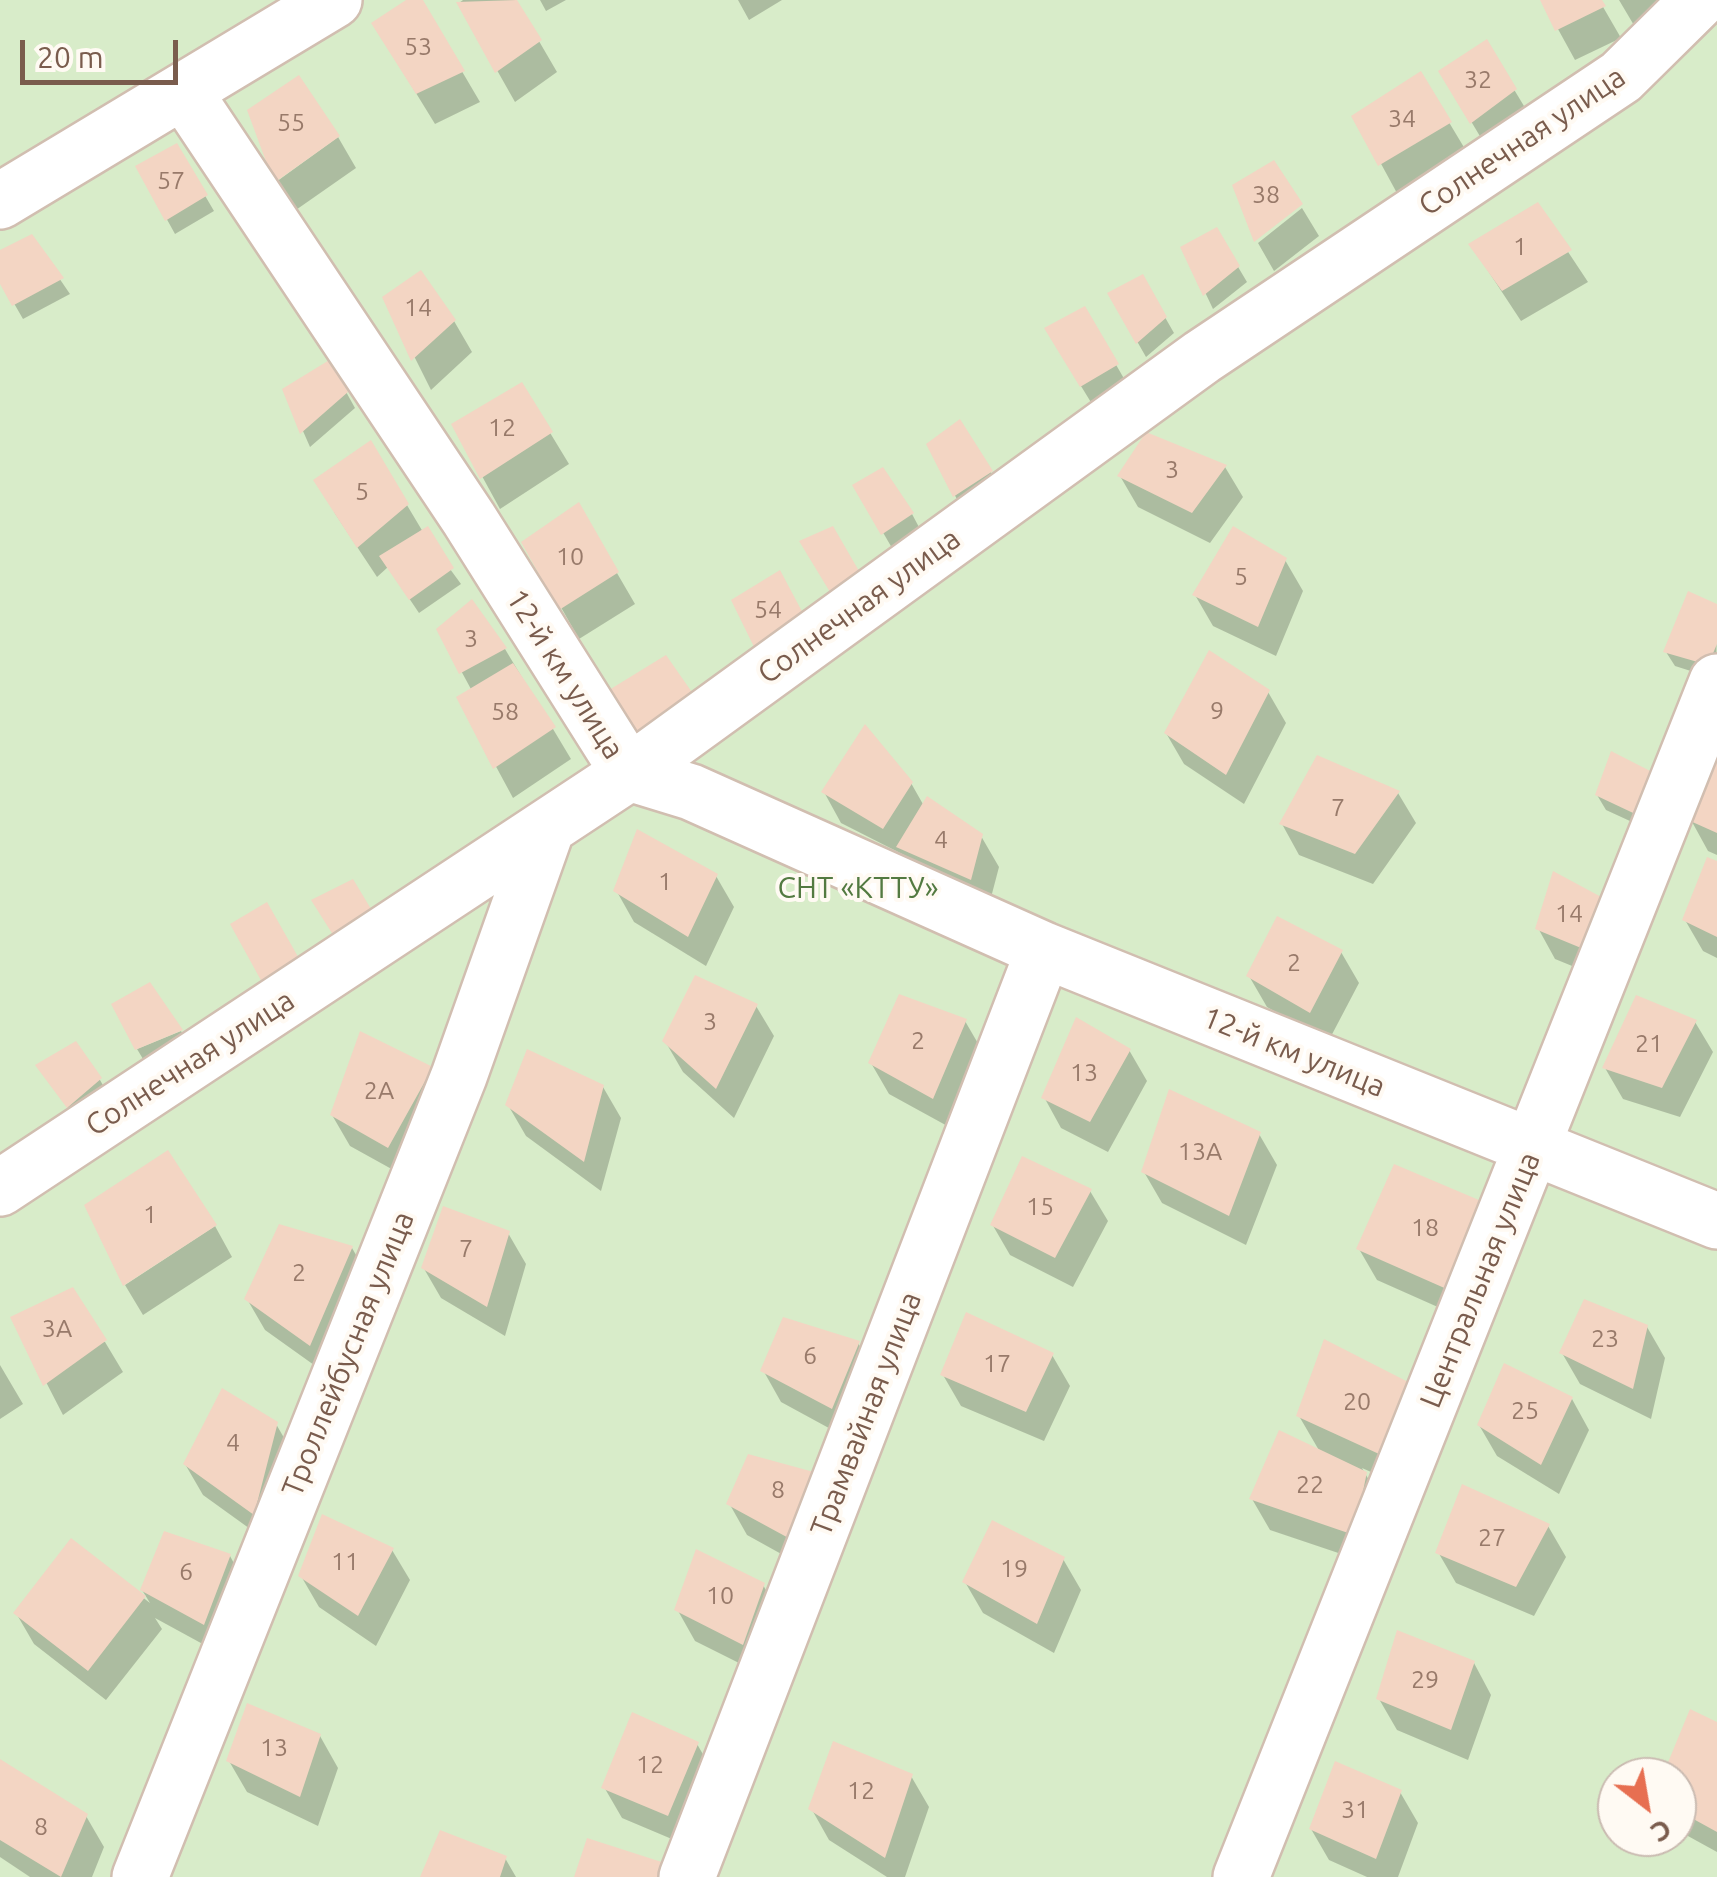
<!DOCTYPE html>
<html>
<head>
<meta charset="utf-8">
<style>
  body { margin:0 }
  #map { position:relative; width:1717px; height:1877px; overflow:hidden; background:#fdf6ec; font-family:Ubuntu,sans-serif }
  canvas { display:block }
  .north { position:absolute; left:1597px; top:1757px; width:100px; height:100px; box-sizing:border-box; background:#fffaf3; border:2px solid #cabbb1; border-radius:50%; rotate:149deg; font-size:28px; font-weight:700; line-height:40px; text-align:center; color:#7a5c4d }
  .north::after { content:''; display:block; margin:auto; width:35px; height:45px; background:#e76f51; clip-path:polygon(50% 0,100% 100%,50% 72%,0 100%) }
  .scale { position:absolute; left:20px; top:40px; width:158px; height:45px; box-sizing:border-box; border:5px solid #7a5c4d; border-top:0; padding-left:12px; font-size:30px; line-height:35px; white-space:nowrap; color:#7a5c4d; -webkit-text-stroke:8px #fffaf3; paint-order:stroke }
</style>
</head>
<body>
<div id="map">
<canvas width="1717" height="1877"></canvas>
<div class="north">С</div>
<div class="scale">20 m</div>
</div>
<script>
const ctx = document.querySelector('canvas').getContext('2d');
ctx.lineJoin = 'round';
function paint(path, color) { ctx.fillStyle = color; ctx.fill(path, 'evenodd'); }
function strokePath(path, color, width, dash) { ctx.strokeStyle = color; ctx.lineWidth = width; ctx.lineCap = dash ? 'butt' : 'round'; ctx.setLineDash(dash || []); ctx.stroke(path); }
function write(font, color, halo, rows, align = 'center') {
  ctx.font = font + ' Ubuntu,sans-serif'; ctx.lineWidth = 8; ctx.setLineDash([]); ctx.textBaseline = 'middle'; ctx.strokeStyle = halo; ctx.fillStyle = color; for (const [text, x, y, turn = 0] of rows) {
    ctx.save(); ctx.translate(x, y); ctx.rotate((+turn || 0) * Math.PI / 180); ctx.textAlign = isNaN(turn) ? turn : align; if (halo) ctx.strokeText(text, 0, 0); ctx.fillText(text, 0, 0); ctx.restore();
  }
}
paint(new Path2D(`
  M0 0H1717V1877H0ZM1617 1777H1677V1837H1617Z`), '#d8ecc9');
paint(new Path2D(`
  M411 0H420L480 102 435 124 392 54Z
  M463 0H515L557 72 515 102 459 3Z
  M540 0H566L546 11Z
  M738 0H782L749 20Z
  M1542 0H1599L1621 38 1575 60Z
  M1619 0H1665L1635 27Z
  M1486 43 1533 121 1490 153 1441 71Z
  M1420 74 1468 154 1398 195 1355 116Z
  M338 137 356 168 293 212 276 182Z
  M176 146 214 211 175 234 138 167Z
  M1537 205 1588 282 1521 321 1471 245Z
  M1302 208 1319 236 1274 271 1258 243Z
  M1216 230 1247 282 1213 309 1184 248Z
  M31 237 70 294 23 319 0 279V253Z
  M1142 277 1174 333 1146 357 1110 294Z
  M385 298 454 321 472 352 431 390Z
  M1084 309 1134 396 1100 417 1065 360Z
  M330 363 355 408 310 447 285 390Z
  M521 385 569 464 500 509 454 425Z
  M960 423 1000 487 963 511 929 445Z
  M370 443 423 532 461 584 419 613 388 567 377 577 334 512Z
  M1225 467 1243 497 1210 543 1138 507 1120 476Z
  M856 486 912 514 920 529 892 548Z
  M578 506 635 604 579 639 524 542Z
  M1285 560 1303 591 1276 656 1213 626 1195 595Z
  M1717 607 1716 679 1675 666 1666 652Z
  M439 630 505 649 571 759 513 798 459 698 472 691Z
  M1268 692 1286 723 1244 804 1184 764 1166 733Z
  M1613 754 1656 833 1606 810 1597 795Z
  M1717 762V855L1708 851 1691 820Z
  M911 783 924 806 981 836 999 867 988 909 917 878 904 855 841 823 824 792Z
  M1398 793 1416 823 1373 884 1299 855 1282 824Z
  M1717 863V958L1703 951 1685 920Z
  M1554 874 1604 979 1555 959 1538 928Z
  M716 876 734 907 706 966 634 922 616 890Z
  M1341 952 1359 983 1328 1042 1267 1007 1249 976Z
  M756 1006 774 1036 734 1118 683 1072 665 1041Z
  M965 1021 983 1052 951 1128 889 1094 871 1063Z
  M1695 1022 1713 1052 1680 1117 1623 1099 1605 1068Z
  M181 1031 189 1045 146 1064 137 1049Z
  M1129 1050 1147 1081 1108 1152 1061 1128 1044 1097Z
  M431 1069 449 1100 406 1177 350 1146 332 1115Z
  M47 1080H100L108 1094 78 1121Z
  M603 1087 621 1118 601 1191 526 1136 508 1105Z
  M1259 1134 1277 1165 1246 1245 1162 1203 1144 1172Z
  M1090 1191 1108 1221 1073 1287 1010 1255 992 1224Z
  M215 1226 232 1257 143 1315 125 1285Z
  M508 1233 526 1264 505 1336 441 1298 423 1267Z
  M1509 1239 1476 1324 1377 1280 1359 1249Z
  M352 1248 370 1279 328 1375 265 1330 247 1299Z
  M13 1318 105 1342 123 1372 63 1415Z
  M1647 1327 1665 1358 1651 1419 1580 1384 1562 1353Z
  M1325 1342 1407 1488 1362 1468 1383 1505 1371 1564 1270 1530 1252 1499 1320 1452 1299 1416Z
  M858 1343 876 1374 849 1439 781 1402 763 1370Z
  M1052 1355 1070 1386 1044 1441 961 1406 943 1375Z
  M0 1365 23 1404 0 1419Z
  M1572 1399 1589 1430 1559 1494 1497 1456 1479 1425Z
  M276 1424 294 1455 271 1544 203 1495 185 1464Z
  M749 1457 812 1571 747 1535 729 1503Z
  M1548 1526 1566 1557 1534 1616 1456 1583 1438 1552Z
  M71 1542 150 1603 142 1590 230 1556 247 1587 221 1654 155 1618 162 1629 106 1700 34 1644 16 1613Z
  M392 1550 410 1580 376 1646 319 1607 301 1576Z
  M1063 1559 1081 1590 1054 1653 983 1613 965 1582Z
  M763 1585 781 1616 761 1674 695 1641 677 1609Z
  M1474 1663 1491 1695 1468 1760 1397 1730 1379 1699Z
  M1717 1724V1852L1677 1830V1777H1664Z
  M320 1736 338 1768 318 1826 247 1792 229 1761Z
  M697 1744 715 1775 686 1845 622 1818 604 1787Z
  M0 1762 86 1816 104 1847 92 1877H30L0 1857Z
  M911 1776 929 1807 905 1877H887L829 1840 811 1808Z
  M1400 1792 1418 1823 1398 1877H1367L1329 1860 1311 1829Z
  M505 1858 516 1877H423Z`), '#0003');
paint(new Path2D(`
  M406 0H423L465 71 416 94 371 23Z
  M517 0 542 40 495 73 456 2Z
  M1540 0H1602L1606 6 1555 31Z
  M1487 39 1517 89 1470 124 1438 71Z
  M1421 71 1452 122 1378 166 1351 116Z
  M299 75 340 136 274 183 247 110Z
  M177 143 208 195 165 221 135 166Z
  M1274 160 1303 204 1254 242 1232 185Z
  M1538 202 1572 250 1502 291 1468 244Z
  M1217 227 1240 266 1203 296 1180 247Z
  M32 234 64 278 12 306 0 284V250Z
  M421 270 456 320 411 361 382 297Z
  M1143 274 1167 317 1136 344 1107 293Z
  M1085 306 1119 364 1080 387 1044 328Z
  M331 359 348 392 300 434 282 389Z
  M522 382 553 432 480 479 451 424Z
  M960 419 993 471 953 497 926 444Z
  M1146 432 1227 465 1192 513 1117 476Z
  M371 440 409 504 357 548 313 480Z
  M883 467 914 513 881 535 852 485Z
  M579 502 619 572 559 610 521 542Z
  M428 526 454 568 409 600 379 556Z
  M833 526 859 571 830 592 799 541Z
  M1233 526 1287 558 1258 627 1192 595Z
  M780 570 806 619 757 653 731 600Z
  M1688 591 1717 604V644L1708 665 1663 652Z
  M472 599 507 648 459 674 436 629Z
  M1209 650 1270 690 1226 775 1164 733Z
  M666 655 696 698 636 741 609 690Z
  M513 663 556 727 493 769 456 697Z
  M865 724 913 782 883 829 821 792Z
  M1611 751 1664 778 1648 820 1595 795Z
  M1317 755 1400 791 1355 854 1279 824Z
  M1717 756V833L1688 820Z
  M927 796 983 834 971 880 896 847Z
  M637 829 718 874 688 937 613 891Z
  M1707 857 1717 861V937L1682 920Z
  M1553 871 1605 899 1586 950 1535 929Z
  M353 879 374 914 335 938 311 900Z
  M267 902 301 962 263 984 230 924Z
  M1277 916 1343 950 1310 1013 1246 976Z
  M695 975 758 1004 716 1089 662 1041Z
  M150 982 183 1030 135 1050 111 1004Z
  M899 994 967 1019 933 1099 868 1063Z
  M1636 995 1697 1020 1662 1088 1602 1068Z
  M1076 1017 1131 1049 1090 1122 1041 1098Z
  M360 1031 433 1067 388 1148 330 1115Z
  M76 1041 102 1078 67 1108 35 1065Z
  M527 1049 604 1085 584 1162 505 1105Z
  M1169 1089 1261 1132 1229 1216 1141 1172Z
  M168 1150 217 1225 123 1286 84 1205Z
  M1022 1156 1092 1189 1055 1258 990 1225Z
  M1394 1164 1493 1206 1458 1294 1356 1249Z
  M443 1206 510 1231 487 1307 421 1268Z
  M279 1224 353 1246 310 1346 244 1299Z
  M73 1287 107 1340 43 1386 10 1317Z
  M1584 1299 1648 1325 1633 1389 1559 1353Z
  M966 1312 1054 1353 1026 1412 940 1375Z
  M783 1317 860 1341 832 1409 760 1371Z
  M1324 1339 1418 1387 1390 1459 1296 1416Z
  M1504 1363 1573 1397 1541 1465 1477 1425Z
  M222 1388 278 1422 254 1515 183 1464Z
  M1279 1430 1367 1472 1354 1535 1249 1499Z
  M748 1454 832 1477 794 1541 726 1504Z
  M1462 1484 1550 1524 1516 1587 1435 1553Z
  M322 1514 394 1548 358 1616 298 1576Z
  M992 1520 1065 1557 1037 1624 962 1582Z
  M164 1531 231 1554 204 1625 140 1590Z
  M71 1538 146 1596 88 1671 13 1613Z
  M696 1549 765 1583 743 1645 674 1610Z
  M1397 1630 1475 1661 1451 1730 1376 1699Z
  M247 1703 321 1734 300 1797 226 1761Z
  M1690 1709 1717 1722V1832L1677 1810V1777H1662Z
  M632 1712 699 1742 668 1816 601 1788Z
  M833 1741 913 1774 885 1858 808 1809Z
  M0 1759 88 1814 61 1877 0 1840Z
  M1335 1761 1402 1790 1376 1859 1309 1829Z
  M440 1830 507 1856 500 1877H420Z
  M587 1838 671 1865 664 1877H574Z`), '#f3d5c3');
const minor = new Path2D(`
  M184 92 469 519 629 773 691 792 1044 950 1717 1221
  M0 201 334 0
  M0 1188 629 773 1202 357 1621 77 1699 0
  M140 1877 459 1076 547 828
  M687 1877 1044 950
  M1241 1877 1717 682`);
strokePath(minor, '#d1beb0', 60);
strokePath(minor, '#fff', 55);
write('25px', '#987a6a', null, [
  ["53",418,47],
  ["32",1478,80],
  ["34",1402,119],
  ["55",291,123],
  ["57",171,181],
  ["38",1266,195],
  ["1",1520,247],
  ["14",418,308],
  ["12",502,428],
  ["3",1172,470],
  ["5",362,492],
  ["10",570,557],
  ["5",1241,577],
  ["54",768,610],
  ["3",471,639],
  ["9",1217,711],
  ["58",505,712],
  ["7",1338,808],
  ["4",941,840],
  ["1",665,882],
  ["14",1569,914],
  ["2",1294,963],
  ["3",710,1022],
  ["2",918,1041],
  ["21",1649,1044],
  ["13",1084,1073],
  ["2А",379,1091],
  ["13А",1200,1152],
  ["15",1040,1207],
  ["1",150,1215],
  ["18",1425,1228],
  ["7",466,1249],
  ["2",299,1273],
  ["3А",57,1329],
  ["23",1605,1339],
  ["6",810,1356],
  ["17",997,1364],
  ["20",1357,1402],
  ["25",1525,1411],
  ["4",233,1443],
  ["22",1310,1485],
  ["8",778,1490],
  ["27",1492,1538],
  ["11",345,1562],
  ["19",1014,1569],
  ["6",186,1572],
  ["10",720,1596],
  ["29",1425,1680],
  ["13",274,1748],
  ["12",650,1765],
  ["12",861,1791],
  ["31",1355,1810],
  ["8",41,1827]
]);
write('30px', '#7a5c4d', '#fffaf3', [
  ["Солнечная улица",1522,141,-34],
  ["Солнечная улица",859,606,-36],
  ["12-й км улица",565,674,58],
  ["12-й км улица",1294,1052,22],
  ["Солнечная улица",190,1063,-33],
  ["Центральная улица",1480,1280,-68],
  ["Троллейбусная улица",348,1354,-68],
  ["Трамвайная улица",866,1414,-69]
]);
write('30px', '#537a41', '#fffaf3', [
  ["СНТ «КТТУ»",858,888]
]);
</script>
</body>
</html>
